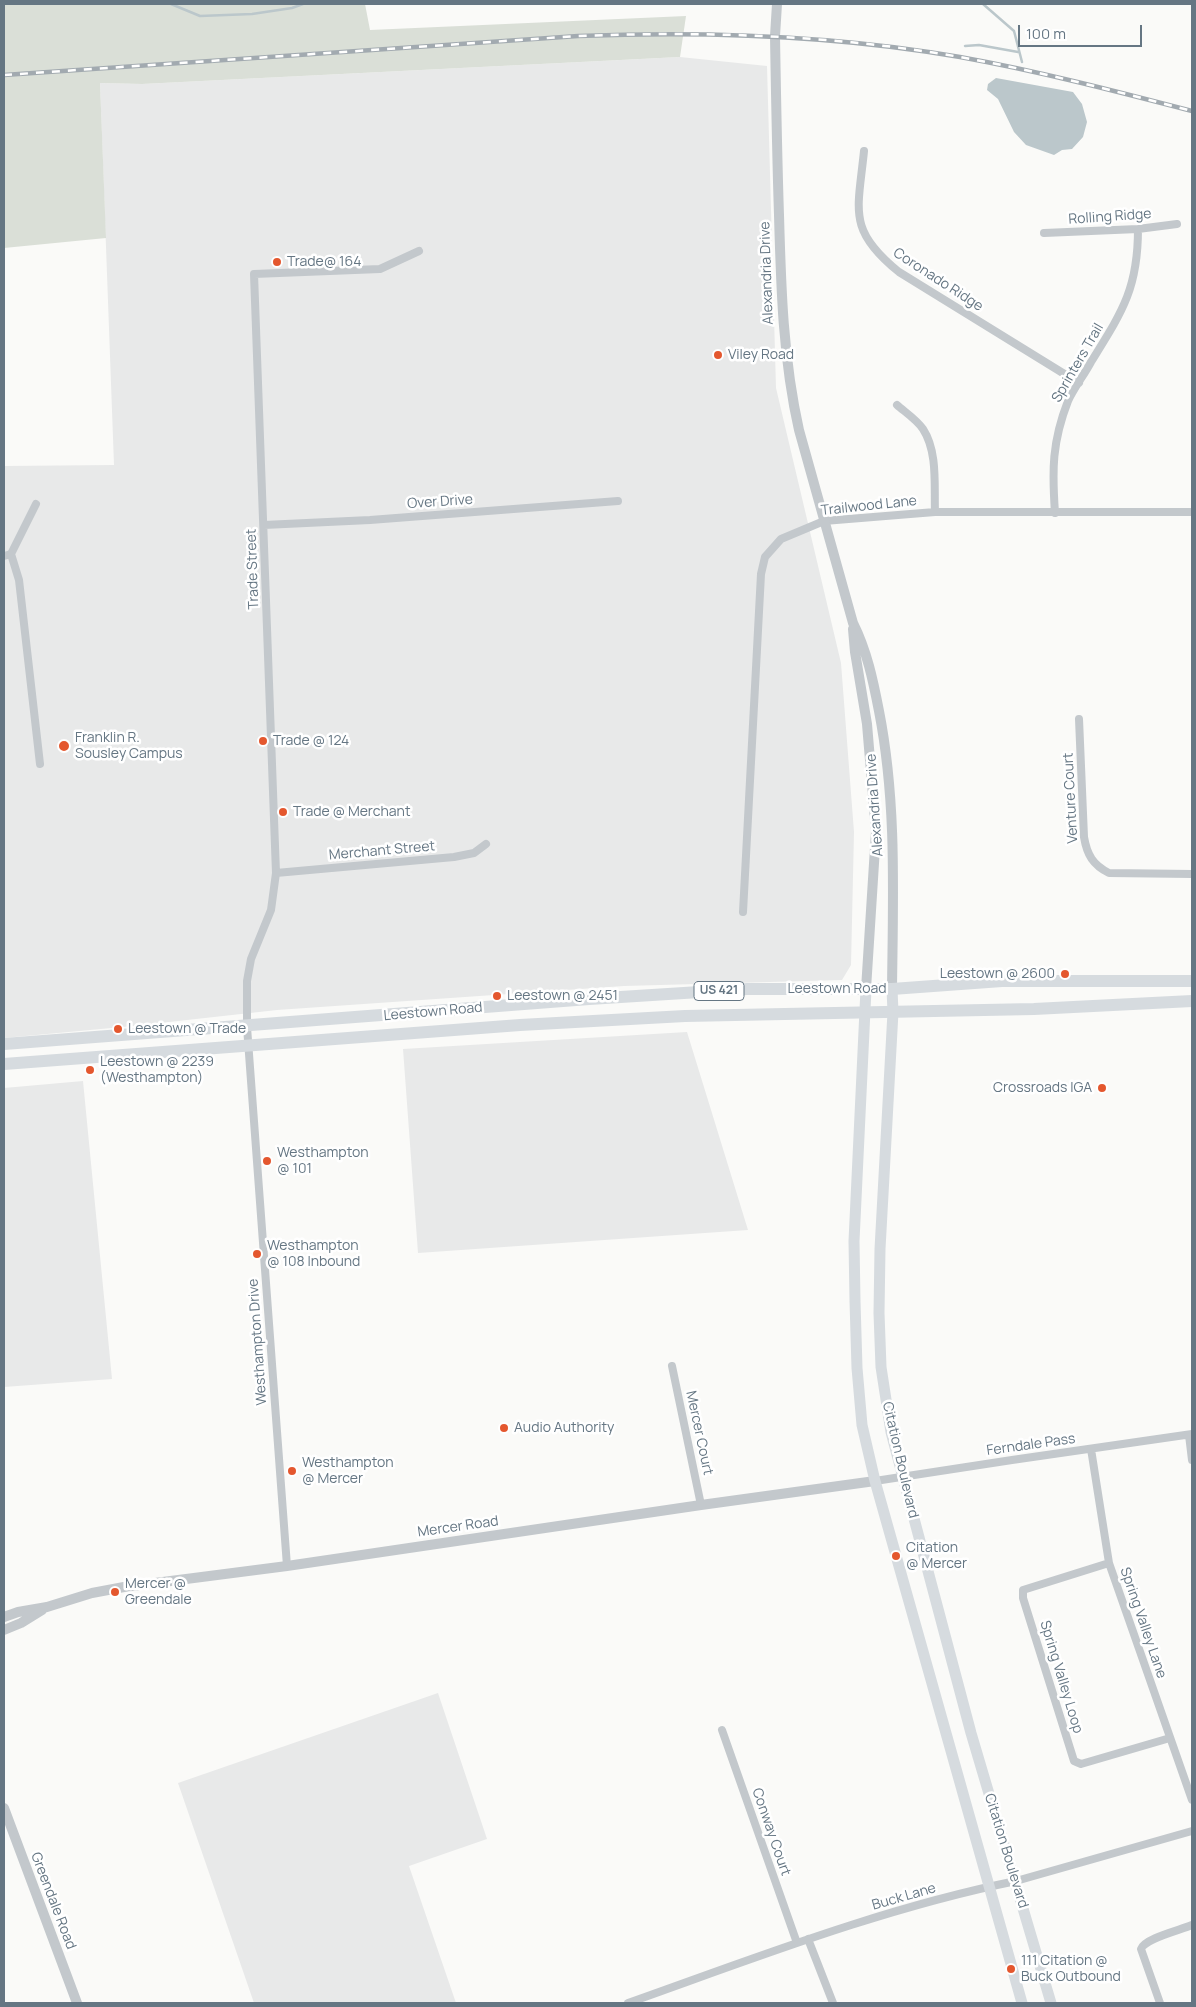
<!DOCTYPE html>
<html>
<head>
<meta charset="utf-8">
<style>
  body { margin:0 }
  #map { position:relative; width:1196px; height:2007px; overflow:hidden; background:#fafaf8; font-family:Manrope,sans-serif }
  canvas { display:block }
  .frame { position:absolute; inset:0; border:5px solid #657683; pointer-events:none }
  .scale { position:absolute; left:1018px; top:25px; width:124px; height:22px; box-sizing:border-box; border:2px solid #657683; border-top:0; padding-left:6px; font-size:15px; line-height:18px; white-space:nowrap; color:#657683; -webkit-text-stroke:4px #fff; paint-order:stroke }
</style>
</head>
<body>
<div id="map">
<canvas width="1196" height="2007"></canvas>
<div class="frame"></div>
<div class="scale">100 m</div>
</div>
<script>
const ctx = document.querySelector('canvas').getContext('2d');
ctx.lineJoin = 'round';
function paint(path, color) { ctx.fillStyle = color; ctx.fill(path, 'evenodd'); }
function strokePath(path, color, width, dash) { ctx.strokeStyle = color; ctx.lineWidth = width; ctx.lineCap = dash ? 'butt' : 'round'; ctx.setLineDash(dash || []); ctx.stroke(path); }
function write(font, color, halo, rows, align = 'center') {
  ctx.font = font + ' Manrope,sans-serif'; ctx.lineWidth = 5; ctx.setLineDash([]); ctx.textBaseline = 'middle'; ctx.strokeStyle = halo; ctx.fillStyle = color; for (const [text, x, y, turn = 0] of rows) {
    ctx.save(); ctx.translate(x, y); ctx.rotate((+turn || 0) * Math.PI / 180); ctx.textAlign = isNaN(turn) ? turn : align; if (halo) ctx.strokeText(text, 0, 0); ctx.fillText(text, 0, 0); ctx.restore();
  }
}
paint(new Path2D(`
  M680 57 767 66 776 388 841 663 854 832 851 965 842 980 624 986 277 1010 133 1026 4 1038V466L114 465 100 83 142 84Z
  M687 1032 748 1230 418 1253 403 1049Z
  M83 1081 112 1379 4 1387V1088Z
  M438 1693 487 1839 409 1866 456 2003H254L178 1783Z`), '#e8e9e9');
paint(new Path2D(`
  M4 4H365L370 30 686 16 680 57 142 84 100 83 106 238 4 248Z`), '#dadfd7');
paint(new Path2D(`
  M996 78 1073 92 1082 104 1087 122 1083 137 1072 149 1062 150 1054 155 1026 145 1014 132 998 99 987 90 988 84Z`), '#bbc7cb');
strokePath(new Path2D(`
  M171 4 200 16 252 14 292 8 303 4
  M983 4 1014 31 1022 62
  M965 46 979 45 1018 52`), '#bbc7cb', 2.5);
strokePath(new Path2D(`
  M864 151C858 211 847 230 899 272L1079 383
  M1044 233 1138 229 1177 224
  M897 405C905 412 917 420 923 429 938 452 934 486 935 512
  M1055 513C1052 470 1052 442 1068 401 1074 388 1084 375 1091 362 1122 312 1138 289 1138 229
  M264 525 370 520 618 501
  M11 554 19 580 40 764
  M4 556 11 554 36 504
  M1079 719 1084 837C1087 855 1093 865 1109 873L1192 874
  M276 873 454 857 474 853 486 844
  M743 912 761 574 765 557 781 539 824 521 935 512H1192
  M672 1366 701 1505
  M1189 1435 1192 1460
  M1091 1449 1109 1563 1192 1800
  M875 1481 1012 1460 1192 1434
  M1109 1563 1023 1590V1598L1074 1761 1081 1764 1170 1738
  M287 1566 247 1027V981L251 959 271 910 276 873 254 274 380 269 419 251
  M722 1730 797 1943
  M808 1939 833 2003
  M628 2003C755 1958 883 1908 1016 1881L1192 1831
  M1160 2003 1141 1949C1145 1938 1181 1930 1192 1925`), '#c3c8cc', 8);
strokePath(new Path2D(`
  M777 4 775 36C776 96 777 155 779 215 781 288 783 359 799 430L853 623C867 651 873 680 879 711 897 803 893 896 892 989
  M853 629 855 652 867 724 876 832 866 989
  M4 1617 18 1612 47 1607 92 1593 124 1587 287 1566 701 1505 875 1481
  M4 1630 21 1623 42 1610
  M4 1808 77 2003`), '#c3c8cc', 10);
strokePath(new Path2D(`
  M866 989 854 1241 855 1301 857 1368 862 1425 875 1481 1022 2003
  M892 989 893 1012 880 1249 879 1313 881 1367 891 1432 971 1733 1051 2003`), '#d6dbdf', 11);
strokePath(new Path2D(`
  M4 1044 589 999 747 989H892L1002 981H1192
  M4 1064 520 1025 685 1016 1034 1009 1192 1001`), '#d6dbdf', 12);
const rail = new Path2D(`
  M4 75 578 36C706 31 834 35 960 57 1038 71 1115 91 1192 111`);
strokePath(rail, '#a2aab0', 4.5);
strokePath(rail, '#fff', 2.5, [8]);
for (const [x, y, r, color] of [
  [277,262,5,"#e4572e"],
  [718,355,5,"#e4572e"],
  [263,741,5,"#e4572e"],
  [64,746,6,"#e4572e"],
  [283,812,5,"#e4572e"],
  [1065,974,5,"#e4572e"],
  [497,996,5,"#e4572e"],
  [118,1029,5,"#e4572e"],
  [90,1070,5,"#e4572e"],
  [1102,1088,5,"#e4572e"],
  [267,1161,5,"#e4572e"],
  [257,1254,5,"#e4572e"],
  [504,1428,5,"#e4572e"],
  [292,1471,5,"#e4572e"],
  [896,1556,5,"#e4572e"],
  [115,1592,5,"#e4572e"],
  [1011,1969,5,"#e4572e"]
]) { const dot = new Path2D(); dot.arc(x, y, r, 0, 2 * Math.PI); ctx.fillStyle = color; ctx.fill(dot); strokePath(dot, '#fff', 2); }
for (const [x, y, w] of [
  [719,991,50]
]) { const box = new Path2D(); box.roundRect(x - w / 2, y - 9.5, w, 19, 4); ctx.fillStyle = '#fff'; ctx.fill(box); strokePath(box, '#657683', 1); }
write('bold 12px', '#657683', null, [
  ["US 421",719,991]
]);
write('14px', '#657683', '#fff', [
  ["Rolling Ridge",1110,217,-4],
  ["Alexandria Drive",767,273,-92],
  ["Coronado Ridge",938,280,33],
  ["Sprinters Trail",1078,363,-60],
  ["Over Drive",440,502,-4],
  ["Trailwood Lane",869,506,-6],
  ["Trade Street",253,569,-92],
  ["Venture Court",1071,798,-93],
  ["Alexandria Drive",875,805,-94],
  ["Merchant Street",382,851,-5],
  ["Leestown Road",837,989],
  ["Leestown Road",433,1012,-5],
  ["Westhampton Drive",258,1342,-94],
  ["Mercer Court",699,1433,78],
  ["Ferndale Pass",1031,1445,-8],
  ["Citation Boulevard",900,1460,77],
  ["Mercer Road",458,1527,-8],
  ["Spring Valley Lane",1143,1623,71],
  ["Spring Valley Loop",1061,1677,73],
  ["Conway Court",771,1832,71],
  ["Citation Boulevard",1006,1851,73],
  ["Buck Lane",904,1897,-16],
  ["Greendale Road",53,1901,69]
]);
write('14px', '#657683', '#fff', [
  ["Trade@ 164",287,262],
  ["Viley Road",728,355],
  ["Franklin R.",75,738],
  ["Sousley Campus",75,754],
  ["Trade @ 124",273,741],
  ["Trade @ Merchant",293,812],
  ["Leestown @ 2600",1055,974,"right"],
  ["Leestown @ 2451",507,996],
  ["Leestown @ Trade",128,1029],
  ["Leestown @ 2239",100,1062],
  ["(Westhampton)",100,1078],
  ["Crossroads IGA",1092,1088,"right"],
  ["Westhampton",277,1153],
  ["@ 101",277,1169],
  ["Westhampton",267,1246],
  ["@ 108 Inbound",267,1262],
  ["Audio Authority",514,1428],
  ["Westhampton",302,1463],
  ["@ Mercer",302,1479],
  ["Citation",906,1548],
  ["@ Mercer",906,1564],
  ["Mercer @",125,1584],
  ["Greendale",125,1600],
  ["111 Citation @",1021,1961],
  ["Buck Outbound",1021,1977]
], 'left');
</script>
</body>
</html>
